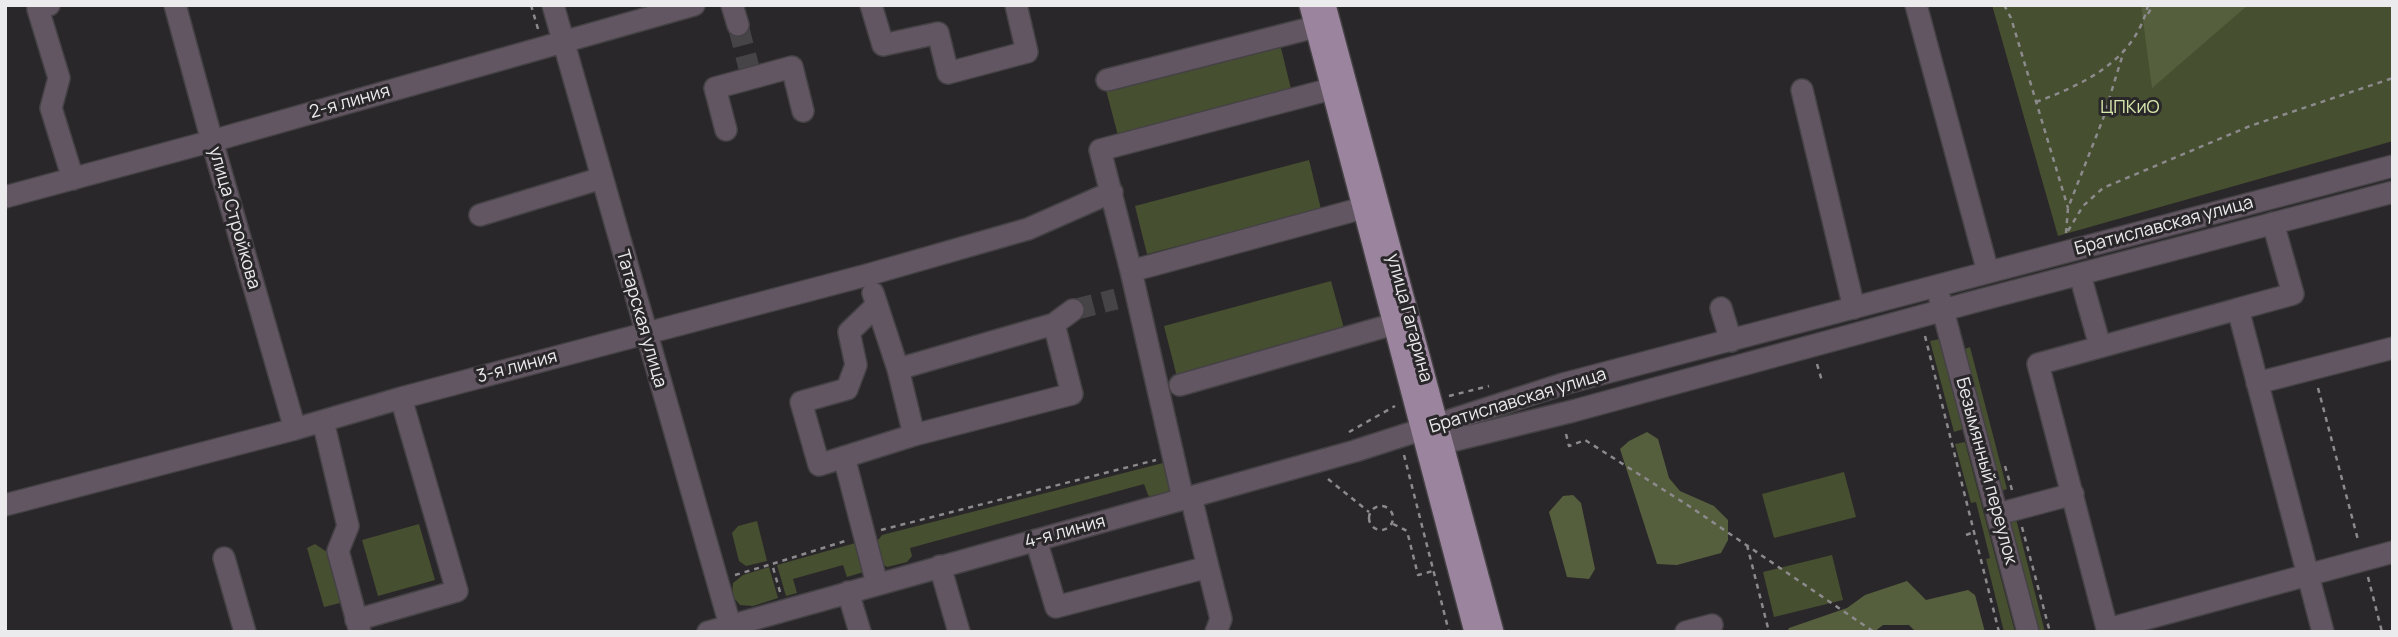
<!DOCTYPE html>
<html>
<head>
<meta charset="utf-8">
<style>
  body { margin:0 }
  #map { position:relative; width:2398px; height:637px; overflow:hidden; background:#2a272a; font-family:Manrope,sans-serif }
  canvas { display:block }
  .frame { position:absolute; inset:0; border:7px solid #ebeaec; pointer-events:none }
</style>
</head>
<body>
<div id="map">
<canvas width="2398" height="637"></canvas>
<div class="frame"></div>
</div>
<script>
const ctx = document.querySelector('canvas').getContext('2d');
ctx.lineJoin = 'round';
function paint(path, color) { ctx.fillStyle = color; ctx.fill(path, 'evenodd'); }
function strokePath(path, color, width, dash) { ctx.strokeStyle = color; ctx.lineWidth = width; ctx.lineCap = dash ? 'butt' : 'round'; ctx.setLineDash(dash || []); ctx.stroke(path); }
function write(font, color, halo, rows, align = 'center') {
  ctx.font = font + ' Manrope,sans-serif'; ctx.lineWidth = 6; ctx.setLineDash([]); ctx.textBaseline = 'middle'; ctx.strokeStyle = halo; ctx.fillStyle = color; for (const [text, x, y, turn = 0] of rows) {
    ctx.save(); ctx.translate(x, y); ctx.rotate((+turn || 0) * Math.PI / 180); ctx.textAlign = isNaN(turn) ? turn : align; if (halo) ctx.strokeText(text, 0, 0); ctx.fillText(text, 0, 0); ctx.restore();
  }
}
paint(new Path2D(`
  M1992 5H2393V141L2058 236Z
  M1280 44 1293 97 1120 143 1106 90Z
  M1309 160 1321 209 1147 254 1135 206Z
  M1331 281 1345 332 1177 377 1164 326Z
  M1940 339 1963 429 1954 432 1930 341Z
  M1970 347 2007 489 2002 491 1965 349Z
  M1965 442 2015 632H2004L1986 559 1990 558 1976 502 1971 503 1955 444Z
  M1163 463 1168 465 1175 488 1170 495 1153 499 1148 495 1144 484 910 548 912 556 907 562 887 567 880 562 875 544 882 535Z
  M1844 472 1856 517 1774 538 1762 494Z
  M2016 519 2045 632H2039L2010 521Z
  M757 521 767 561 746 566 739 561 732 533 738 526Z
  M419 524 435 580 378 596 362 540Z
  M859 542 867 571 847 577 843 565 793 579 797 593 786 596 777 565Z
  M315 544 330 554 344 602 324 607 307 548Z
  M1832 555 1843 600 1774 617 1763 572Z
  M769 567 778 598 753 606 740 605 732 596 733 583 743 575Z`), '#464f2f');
paint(new Path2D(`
  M2141 5H2248L2152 88Z
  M1647 432 1658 439 1669 478 1680 491 1714 506 1728 520V540L1721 553 1677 565 1657 564 1620 449 1629 441Z
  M1573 495 1581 503 1595 569 1589 579 1567 577 1549 512 1563 496Z
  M1907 581 1926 600 1968 590 1975 595 1985 632H1916L1909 625H1883L1874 632H1787L1789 628 1847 608 1865 595Z`), '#565f3d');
strokePath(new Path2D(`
  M738 25 749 68
  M1073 310 1116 299`), '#474447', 21, [21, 10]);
const minor = new Path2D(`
  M49 5 38 9 59 78 51 108 73 179
  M175 5 212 141 295 429
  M553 5 732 632
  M732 5 738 25
  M871 5 883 45 938 33 948 73 1027 52 1016 5
  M1916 5 1988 272
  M1107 80 1315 27
  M1802 90 1854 308
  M726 130 715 88 792 67 803 111
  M5 197 212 141 694 5
  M480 215 602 178
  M2273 223 2293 294 2238 309 2323 632
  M1131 271 1100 150 1331 89
  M2080 275 2100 346
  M873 293 898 369 914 435
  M1940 299 2028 632
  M877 305 849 332 856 365 847 389 801 402 819 465 914 435 1072 394 1054 324
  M1721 308 1731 341
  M898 369 1054 324 1073 310
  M2257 383 2393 348
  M1180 385 1394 324
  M323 421 348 526 338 551 360 632
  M1427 434 1443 443 1573 411 1973 302 2393 192
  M844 457 877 584
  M1183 499 1131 271 1363 208
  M5 505 295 429 401 398 867 275 1028 229 1112 192
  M1998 514 2073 494
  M1036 540 1056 607 1208 567 1191 497
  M224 558 245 632
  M940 566 959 632
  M1208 567 1221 619 1216 632
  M848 592 860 632
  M356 620 457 591 401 398
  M2108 629 2393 552
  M708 632 1355 451 1563 384 2393 166
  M1686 632 1712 625
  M2108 632 2038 364 2238 309`);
const major = new Path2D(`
  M1310 5 1475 632
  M1325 5 1493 632`);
strokePath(minor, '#454245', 24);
strokePath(major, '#454245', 24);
strokePath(new Path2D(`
  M531 5 538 29
  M2004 5 2011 18 2068 208
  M2148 14 2153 5
  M2036 102C2085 84 2135 60 2148 5
  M2068 231 2083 206 2103 188 2250 126 2393 78
  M2066 233 2068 208 2103 119 2122 57
  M1925 336 1999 632
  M1817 364 1822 381
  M2318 388 2358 540
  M1449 396 1489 386
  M1349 432 1395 406
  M1566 434 1569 446 1585 440 1689 506 1874 632
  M1404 455 1449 632
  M2005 466 2012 490
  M1328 479 1369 512
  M1369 518a12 12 0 1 1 24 0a12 12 0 1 1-24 0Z
  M1393 524 1407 531 1418 575 1433 571
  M2022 527 2050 632
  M881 530 1156 460
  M1966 535 1974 532
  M1747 545 1769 632
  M735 575 772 564
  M2368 577 2382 632
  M780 592 772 564 845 541`), '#8c8a8c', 2.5, [5, 5]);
strokePath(minor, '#625663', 21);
strokePath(major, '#9b849d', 21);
write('18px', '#ebeaec', '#2a272a', [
  ["2-я линия",350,102,-16],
  ["улица Стройкова",234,218,74],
  ["Братиславская улица",2164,226,-15],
  ["улица Гагарина",1409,318,75],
  ["Татарская улица",641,319,74],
  ["3-я линия",517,367,-15],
  ["Братиславская улица",1518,401,-17],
  ["Безымянный переулок",1986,471,75],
  ["4-я линия",1065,532,-15]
]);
write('18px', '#d8eaac', '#2a272a', [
  ["ЦПКиО",2130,108]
]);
</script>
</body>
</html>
